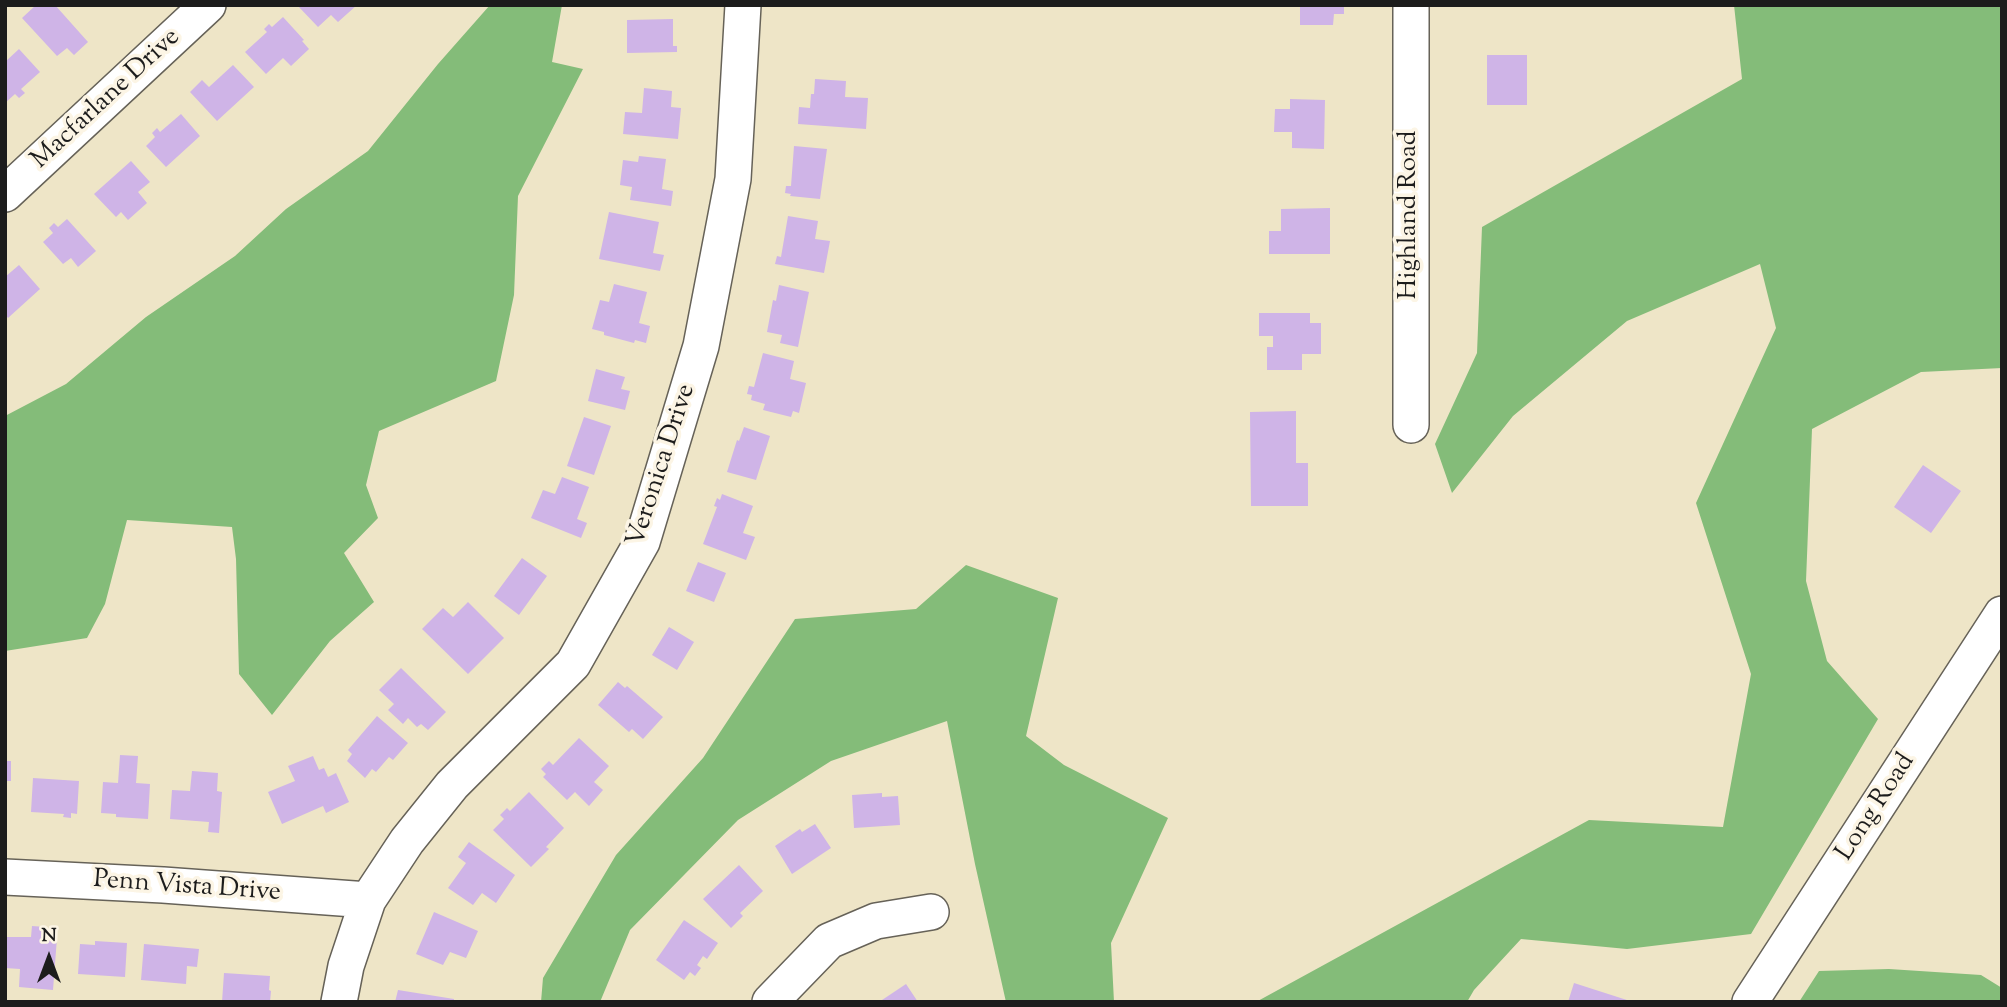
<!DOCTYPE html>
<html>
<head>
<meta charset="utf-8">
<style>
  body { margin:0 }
  #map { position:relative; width:2007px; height:1007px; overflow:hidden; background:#eee5c7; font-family:"Sorts Mill Goudy",serif }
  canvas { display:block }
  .frame { position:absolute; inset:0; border:7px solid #1c1c1c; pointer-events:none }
  .north { position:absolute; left:14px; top:923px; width:70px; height:70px; -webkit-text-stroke:5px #fcf5e5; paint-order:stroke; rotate:0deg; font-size:19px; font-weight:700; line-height:28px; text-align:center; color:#1c1c1c }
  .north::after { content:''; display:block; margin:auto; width:24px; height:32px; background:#1c1c1c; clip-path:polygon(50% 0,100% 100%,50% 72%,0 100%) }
</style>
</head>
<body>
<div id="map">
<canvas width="2007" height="1007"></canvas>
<div class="frame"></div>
<div class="north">N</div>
</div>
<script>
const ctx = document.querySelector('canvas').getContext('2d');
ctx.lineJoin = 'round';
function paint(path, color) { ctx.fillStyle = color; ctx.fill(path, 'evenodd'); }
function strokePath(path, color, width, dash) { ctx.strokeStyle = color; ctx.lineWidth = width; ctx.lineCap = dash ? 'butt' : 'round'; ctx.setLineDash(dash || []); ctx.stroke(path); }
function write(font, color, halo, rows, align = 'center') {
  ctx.font = font + ' "Sorts Mill Goudy",serif'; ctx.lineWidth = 7; ctx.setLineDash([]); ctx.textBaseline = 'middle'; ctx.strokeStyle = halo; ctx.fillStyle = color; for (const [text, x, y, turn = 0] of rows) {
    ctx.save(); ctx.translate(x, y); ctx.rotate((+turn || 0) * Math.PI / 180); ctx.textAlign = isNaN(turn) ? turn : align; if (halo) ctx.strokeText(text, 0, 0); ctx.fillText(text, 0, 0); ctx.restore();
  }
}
paint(new Path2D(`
  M490 5H562L552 62 583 69 518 196 514 295 496 381 379 431 366 485 378 518 344 553 374 602 330 641 272 715 239 674 236 559 232 527 127 520 105 604 87 638 5 651V416L66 384 146 317 235 256 286 209 368 151 438 64Z
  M1734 5H2002V368L1921 372 1812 429 1806 581 1827 661 1878 719 1751 934 1627 949 1521 939 1474 990 1467 1002H1256L1589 820 1723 827 1751 674 1696 503 1776 328 1760 264 1627 321 1513 416 1452 493 1435 444 1477 353 1482 227 1742 79Z
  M966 565 1058 598 1026 736 1064 765 1168 818 1111 943 1114 1002H1006L975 864 947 721 831 761 738 820 630 930 600 1002H541L543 978 616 855 703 758 795 619 916 609Z
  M1889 969 1981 975 2002 988V1002H1799L1819 971Z`), '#84bc79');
paint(new Path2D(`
  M36 5H55L88 42 74 55 67 48 57 56 22 18Z
  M297 5H357L338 22 331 15 318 27Z
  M1300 5H1344V14H1334L1333 25H1300Z
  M283 17 304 40 302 41 309 49 291 66 283 58 266 74 245 52 267 32 264 29 269 24 272 27Z
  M673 19V46H677V52L627 53V20Z
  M19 49 40 72 21 89 25 93 19 98 15 94 5 103V62Z
  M1487 55H1527V105H1487Z
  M233 65 254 87 217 121 190 92 202 80 209 87Z
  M815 79 846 81 845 97 868 98 866 129 798 124 799 107 810 108 811 94H814Z
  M644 88 672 91 671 107 681 108 678 139 623 134 625 112 642 113Z
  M1290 99 1325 100 1324 149 1292 148V132H1274L1275 109H1290Z
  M181 114 200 136 166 167 146 146 155 137 152 133 157 128 160 132Z
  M794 146 827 149 820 199 790 196 791 194 785 193 786 186H791Z
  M639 156 666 159 662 189 673 191 671 206 630 200 632 187 620 185 623 160 638 162Z
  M131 161 150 182 138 192 147 203 128 220 121 212 116 217 94 194Z
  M1330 208V254H1269V231H1281V209Z
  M609 212 659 222 653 253 664 255 660 271 599 259Z
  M788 216 818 221 815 239 830 241 824 273 775 264 777 256 781 257Z
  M67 219 96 251 78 267 71 258 63 264 43 242 53 233 49 228 54 223 58 227Z
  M19 265 40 289 8 318 5 314V277Z
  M614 284 647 292 639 323 650 326 646 343 635 340 634 343 604 335V332L592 329 600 300 609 302Z
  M779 285 809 292 798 347 780 343 782 335 767 332 773 300 776 301Z
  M1259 313H1310V323H1321V354H1302V370H1267V347H1273V336H1259Z
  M763 353 794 361 790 379 806 383 799 413 793 411 791 417 763 410 765 404 751 400 752 395 747 394 749 386 754 387Z
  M596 369 625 377 621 389 630 391 625 410 588 401Z
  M1296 411V463H1308V506H1251L1250 412Z
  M584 417 611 426 594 475 567 466Z
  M744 427 770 436 756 480 727 472 737 440 739 441Z
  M1923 465 1961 491 1931 533 1894 507Z
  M562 477 589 487 577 519 587 523 581 538 531 518 543 490 555 494Z
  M722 494 753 506 743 533 755 537 746 560 703 544 717 507 714 506 717 498 720 500Z
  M522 558 547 576 519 615 494 596Z
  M698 562 726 573 714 602 686 591Z
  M468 602 504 638 468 674 422 629 443 608 453 617Z
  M669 627 694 642 677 670 652 655Z
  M401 668 446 712 428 730 421 724 417 727 408 718 403 724 388 710 394 704 379 690Z
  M618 682 625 688 627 686 663 717 643 739 632 729 629 732 598 705Z
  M377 716 408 743 393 760 389 757 376 772 372 769 365 778 347 761 352 754 348 750Z
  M579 738 609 766 594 782 603 790 589 806 575 792 567 800 543 777 546 774 541 769 549 761 553 765Z
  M120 755 138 756 136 783 150 784 148 819 116 817V814L101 813 103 782 118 783Z
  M313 756 319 770 324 768 328 777 336 773 349 802 326 813 323 806 282 824 268 792 295 781 288 766Z
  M5 761H11V781H5Z
  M192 771 218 773 217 791 222 792 219 833 208 832 209 822 170 819 172 790 190 791Z
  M33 778 79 781 77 814 71 813V818L63 817 64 814 31 812Z
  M529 792 564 828 546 847 549 849 531 867 493 830 504 819 500 815 507 808 510 811Z
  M882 793V797L898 796 900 825 854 828 852 795Z
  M815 824 831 848 792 874 775 846 800 829 802 832Z
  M469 842 515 875 496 903 482 893 473 905 448 888 466 863 458 857Z
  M739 865 763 891 740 913 743 916 731 928 703 899Z
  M434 912 478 931 466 958 450 952 443 965 416 954Z
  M684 920 718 943 707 959 703 956 697 965 701 968 695 976 690 972 684 980 656 960Z
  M32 926 46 927 45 937 57 938 53 990 19 987 20 969 5 968 6 937H31Z
  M95 941 127 943 125 977 78 974 80 944 95 945Z
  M144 944 199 949 197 967 187 966 186 984 141 980Z
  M224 973 270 976 269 990 271 991 270 1002H222Z
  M1574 983 1630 1001V1002H1568Z
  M906 984 918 1002H879Z
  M398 990 454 999V1002H395Z`), '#cfb4e7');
const minor = new Path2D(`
  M1411 5V425
  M5 194 208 5
  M5 877 163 885 368 900
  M339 1002 346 966 368 900 407 841 452 785 573 664 642 542 701 346 733 179 743 5
  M770 1002 829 941 876 921 931 912
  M1750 1002 2002 614`);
strokePath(minor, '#666258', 38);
strokePath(minor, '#fff', 35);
write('26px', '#1c1c1c', '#fcf5e5', [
  ["Macfarlane Drive",107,100,-43],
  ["Highland Road",1411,215,-90],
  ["Veronica Drive",663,466,-72],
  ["Long Road",1877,808,-57],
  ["Penn Vista Drive",187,888,4]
]);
</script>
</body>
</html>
